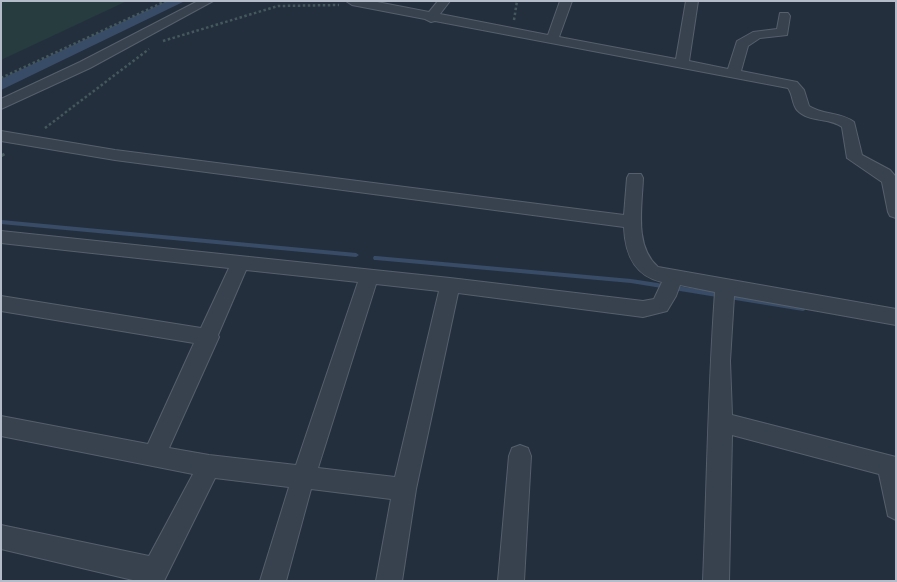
<!DOCTYPE html>
<html>
<head>
<meta charset="utf-8">
<style>
  body { margin:0 }
  #map { position:relative; width:897px; height:582px; overflow:hidden; background:#242f3e; font-family:"Nunito Sans",sans-serif }
  canvas { display:block }
  .frame { position:absolute; inset:0; border:2px solid #b4bcc9; pointer-events:none }
</style>
</head>
<body>
<div id="map">
<canvas width="897" height="582"></canvas>
<div class="frame"></div>
</div>
<script>
const ctx = document.querySelector('canvas').getContext('2d');
ctx.lineJoin = 'round';
function paint(path, color) { ctx.fillStyle = color; ctx.fill(path, 'evenodd'); }
function strokePath(path, color, width, dash) { ctx.strokeStyle = color; ctx.lineWidth = width; ctx.lineCap = dash ? 'butt' : 'round'; ctx.setLineDash(dash || []); ctx.stroke(path); }
paint(new Path2D(`
  M1 1H127L1 60Z`), '#263c3f');
paint(new Path2D(`
  M1 220 356 253 359 255 356 257 1 224Z
  M374 256H376L631 279 803 305 805 306 806 308 805 310 803 311 631 283 376 260H374L373 258Z`), '#394c67');
paint(new Path2D(`
  M167 1H185L1 90V79Z`), '#394c67');
const minor = new Path2D(`
  M198 1H213L90 68 1 109V99L80 62Z
  M346 1H372L429 12 438 1H450L440 14 548 35 560 1H572L559 37 676 59 686 1H698L689 61 728 69 737 41 753 32 777 29 780 13H788L790 16 787 35 760 38 748 46 741 71 797 82 804 90 809 106C823 115 841 112 854 122L862 155 890 170 896 177V218L890 216 888 212 882 182 847 158 842 127C829 117 809 123 797 110 792 104 793 95 788 88L435 21 431 22 425 19 352 5Z
  M1 131 115 150 624 215 627 178 629 174H641L643 178C642 207 634 246 658 267L896 309V325L734 296 730 361 732 415 896 457V520L888 516 879 474 732 435 729 581H703C707 485 708 388 715 292L680 285 676 296 667 311 643 317 458 293 416 489 402 581H376L391 499 311 489 286 581H260L289 487 215 478 164 581H137L1 549V525L149 556 193 474 1 436V416L148 444 194 343 1 311V296L201 328 229 268 1 243V231L450 278 643 301 654 299 662 282C634 276 625 254 624 227L115 160 1 141ZM246 270 358 282 296 465 209 455 169 448 219 337 218 335ZM376 284 439 291 395 477 318 468Z
  M520 445 528 448 531 456 524 581H498L509 456 512 448Z`);
strokePath(minor, '#565f6c', 2);
strokePath(new Path2D(`
  M514 20 517 1
  M163 41 278 6 339 5
  M1 78 166 1
  M45 128 149 49`), '#44595c', 2.5, [2.5, 2.5]);
strokePath(new Path2D(`
  M1 156 8 152`), '#44595c', 3, [4, 4]);
paint(minor, '#38414e');
</script>
</body>
</html>
